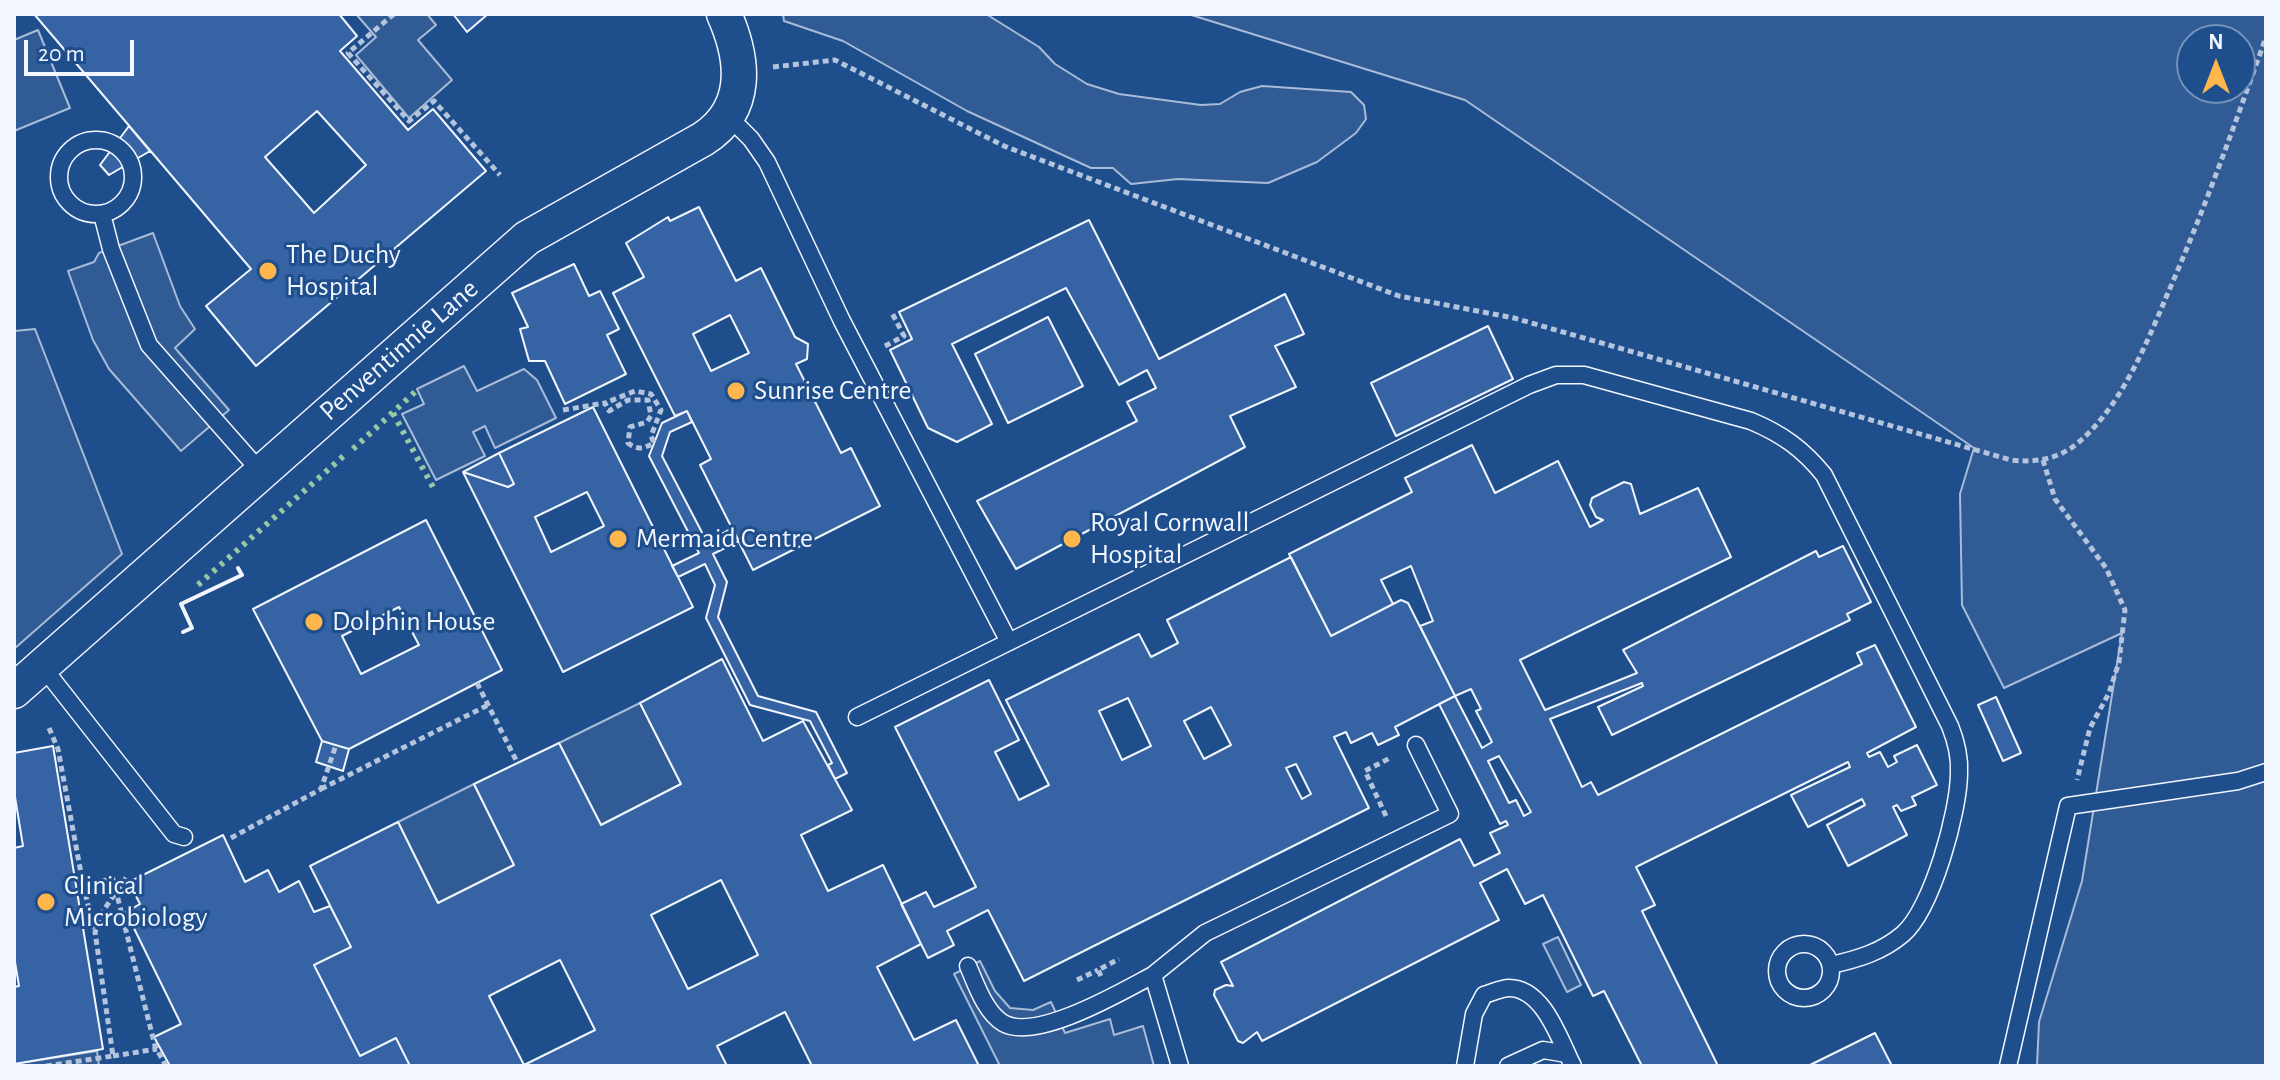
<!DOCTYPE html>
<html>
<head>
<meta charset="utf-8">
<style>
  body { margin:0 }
  #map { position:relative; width:2280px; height:1080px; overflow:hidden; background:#1f4e8c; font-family:"Alegreya Sans",sans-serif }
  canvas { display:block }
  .frame { position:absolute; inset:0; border:16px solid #f2f6ff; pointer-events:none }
  .north { position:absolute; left:2176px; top:24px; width:80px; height:80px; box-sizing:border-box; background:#1f4e8c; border:2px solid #7391ba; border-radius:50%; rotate:0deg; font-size:22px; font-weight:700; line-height:32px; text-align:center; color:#f2f6ff }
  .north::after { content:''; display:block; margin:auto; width:28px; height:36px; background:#ffb74d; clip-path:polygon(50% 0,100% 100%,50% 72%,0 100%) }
  .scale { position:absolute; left:24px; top:40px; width:110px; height:36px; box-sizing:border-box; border:4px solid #f2f6ff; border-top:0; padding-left:10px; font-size:24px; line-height:28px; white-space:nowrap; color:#f2f6ff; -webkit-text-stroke:6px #1f4e8c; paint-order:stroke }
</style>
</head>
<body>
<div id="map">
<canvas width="2280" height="1080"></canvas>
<div class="frame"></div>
<div class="north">N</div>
<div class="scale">20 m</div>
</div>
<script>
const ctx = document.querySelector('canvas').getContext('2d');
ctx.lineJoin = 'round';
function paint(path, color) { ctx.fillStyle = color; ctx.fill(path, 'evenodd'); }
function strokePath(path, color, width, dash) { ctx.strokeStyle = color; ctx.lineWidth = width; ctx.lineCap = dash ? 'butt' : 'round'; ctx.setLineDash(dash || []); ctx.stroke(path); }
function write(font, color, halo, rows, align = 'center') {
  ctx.font = font + ' "Alegreya Sans",sans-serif'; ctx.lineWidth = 6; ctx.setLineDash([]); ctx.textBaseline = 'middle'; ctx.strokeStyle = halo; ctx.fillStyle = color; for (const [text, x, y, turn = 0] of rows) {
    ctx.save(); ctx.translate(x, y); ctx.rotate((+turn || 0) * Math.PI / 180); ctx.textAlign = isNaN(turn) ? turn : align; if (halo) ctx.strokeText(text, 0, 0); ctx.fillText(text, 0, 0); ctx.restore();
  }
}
const built = new Path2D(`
  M356 14H427L436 25 418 40 452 80 409 118 356 55 376 37Z
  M783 14H986L1039 47 1055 64 1087 84 1119 94 1201 105 1220 104 1240 92 1262 86 1351 92 1364 105 1366 119 1356 133 1317 162 1268 183 1178 179 1131 184 1113 168H1091L967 111 843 41 784 21Z
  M1188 14H2266V1066H2037L2039 1022 2082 881 2122 633 2004 688 1962 605 1960 494 1974 448 1465 100ZM2192 40H2240V88H2192Z
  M38 30 70 108 14 131V40Z
  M153 233 180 306 195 329 175 348 229 410 181 451 109 369 93 340 68 271 94 262 99 253Z
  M35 329 122 554 14 649V331Z
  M464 366 477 391 524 369 537 380 556 418 495 448 485 426 473 432 485 456 436 480 402 414 424 404 417 389Z
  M640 703 681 784 601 825 559 743Z
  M474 784 514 865 438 903 398 822Z
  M1558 937 1581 985 1567 992 1543 944Z
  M980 961 995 991 1010 1008 1033 1010 1051 1002 1065 1033 1110 1019 1114 1035 1143 1026 1154 1066H1000L954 974Z
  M97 1051 99 1066H14V1064Z`);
paint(built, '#305b95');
strokePath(built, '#a8bbd7', 2);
const building = new Path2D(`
  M34 14H339L357 36 340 51 408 130 433 109 486 171 256 366 206 306 251 269ZM317 111 366 165 314 213 265 157Z
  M453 14H488L467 32Z
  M129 126 150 151 109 175 100 165Z
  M699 207 736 281 761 268 795 337 808 344 807 359 796 364 841 453 851 448 880 506 753 570 700 465 711 459 687 411 675 416 613 293 644 277 626 243 668 217 670 221ZM730 315 749 353 711 371 693 334Z
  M1089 220 1159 359 1285 294 1304 334 1275 346 1296 387 1230 416 1245 447 1016 569 977 501 1137 421 1127 402 1156 388 1147 370 1119 385 1066 288 952 344 992 424 957 442 928 428 890 350 912 339 899 312Z
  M574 264 589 296 600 291 619 329 607 335 626 374 565 404 545 361H529L520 329 528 327 512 293Z
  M1048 317 1083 386 1008 423 975 354Z
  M1488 326 1513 379 1396 436 1371 383Z
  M593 407 693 607 563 672 463 472 508 487 514 484 499 453ZM587 492 604 526 551 552 535 517Z
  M687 411 692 422 670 432 662 456 707 542 732 528 739 541 713 554 727 582 718 617 758 696 816 712 847 773 835 779 828 765 832 763 810 721 750 705 706 618 715 585 705 564 678 577 672 566 699 553 649 456 662 423Z
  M1472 445 1495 493 1558 461 1590 527 1603 520 1596 517 1590 505 1592 498 1624 482 1631 484 1640 514 1698 488 1731 557 1520 660 1545 710 1637 673 1623 650 1816 551 1819 557 1843 546 1871 602 1847 614 1850 620 1612 735 1598 707 1643 686 1642 683 1550 719 1582 787 1591 782 1598 795 1862 664 1857 653 1875 645 1916 727 1867 753 1869 757 1880 752 1888 767 1897 762 1894 756 1917 745 1937 785 1912 797 1916 805 1901 811 1897 805 1893 807 1907 835 1848 866 1827 825 1865 805 1862 799 1808 827 1791 795 1850 767 1848 762 1636 867 1655 905 1642 911 1718 1066H1642L1604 991 1593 996 1543 895 1525 904 1507 869 1480 883 1499 920 1262 1041 1257 1032 1243 1043 1238 1041 1214 995 1215 990 1226 985 1233 986 1221 962 1460 839 1474 866 1500 853 1490 833 1508 825 1506 821 1500 824 1439 704 1455 696 1420 626 1433 621 1411 566 1381 580 1393 604 1331 636 1289 554 1412 492 1405 478ZM1471 689 1481 709 1476 711 1492 742 1482 748 1455 696ZM1499 756 1531 812 1524 816 1516 800 1509 803 1488 761Z
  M499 453 514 484 508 487 463 472Z
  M426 520 502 670 349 749 322 741 253 609ZM399 607 419 645 361 674 342 636Z
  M1291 557 1331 636 1401 600 1408 603 1455 696 1395 727 1399 735 1378 745 1372 733 1351 743 1346 732 1334 737 1369 808 1024 981 988 910 947 931 954 945 928 958 901 904 926 892 934 907 976 887 895 727 989 680 1019 740 995 752 1019 800 1049 785 1006 700 1139 634 1151 657 1178 643 1167 620ZM1128 698 1151 746 1122 760 1099 711ZM1211 707 1231 745 1204 759 1184 721ZM1296 764 1311 794 1302 799 1286 768Z
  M722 659 763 741 803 721 852 810 801 835 828 891 883 865 921 944 877 967 914 1040 956 1020 979 1066H812L785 1012 717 1046 727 1066H410L396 1038 360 1056 314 965 351 947 310 866 398 822 438 903 514 865 474 784 559 743 601 825 681 784 640 703ZM721 880 758 955 688 989 651 915ZM560 960 595 1030 524 1065 489 996Z
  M1996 697 2021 753 2003 761 1978 705Z
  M322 741 349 749 343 771 316 762Z
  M53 746 103 1049 14 1064V987L19 986 14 956V848L23 846 14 791V753Z
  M223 835 245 882 268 870 279 892 299 881 314 912 330 906 351 947 314 965 360 1056 396 1038 410 1066H170L154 1037 181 1024 126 912 140 904 129 882Z
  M1875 1033 1892 1066H1808Z`);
paint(building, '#3563a3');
strokePath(building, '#f2f6ff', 2);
const lane = new Path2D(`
  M728 116 751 139 767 162 842 321 1009 642
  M59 177a37 37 0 1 1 74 0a37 37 0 1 1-74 0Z
  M102 214 111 249 149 345 260 471
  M42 666 174 834 184 837
  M857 717 1529 385 1556 375H1584L1751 421C1782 434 1803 449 1824 475L1950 726C1956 741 1960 756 1959 773 1959 811 1932 909 1903 934 1882 952 1858 959 1831 965
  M1777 971a27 27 0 1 1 54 0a27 27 0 1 1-54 0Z
  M968 966C976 984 985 1012 1003 1023 1036 1042 1121 992 1153 975L1180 1066
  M1153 975 1205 933 1450 814 1416 745
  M1465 1066 1474 1014 1484 995C1491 993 1502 988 1509 988 1544 988 1560 1041 1573 1066
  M1508 1066 1543 1050 1567 1054
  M2008 1066 2068 806 2238 781 2266 772`);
const street = new Path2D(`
  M14 691 527 238 703 139C750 109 744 59 724 14`);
strokePath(lane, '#f2f6ff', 19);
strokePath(street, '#f2f6ff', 37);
strokePath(new Path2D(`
  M394 14 348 53 409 121 434 101 500 175
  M773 67 835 60 1004 146 1399 296 1514 318 2011 460C2036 463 2059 459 2079 442 2121 406 2146 345 2167 295 2204 211 2235 124 2266 37
  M885 346 904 336 892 313
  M563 410 605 403 609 411 628 400H648L651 416 647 422 630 427 628 443C638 451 644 448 654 443L651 436 661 410 651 394 635 391 605 403
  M2043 460 2055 499 2106 568 2125 610 2119 662 2109 693 2090 728 2077 780
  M477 683 518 764
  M49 728 58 749 83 884 113 879 155 1046 166 1066
  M321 789 488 705
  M1386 816 1365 771 1392 757
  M231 838 321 789 336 745
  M83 884 94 930
  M1101 976 1098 970 1119 959
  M1077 980 1098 970
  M113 1056 157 1049
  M46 1066 113 1056 95 932 103 911 128 875`), '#b3c4dc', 5, [6, 4]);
strokePath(lane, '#1f4e8c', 16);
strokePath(street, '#1f4e8c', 34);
strokePath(new Path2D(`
  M393 413 434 489
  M353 449 415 392
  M198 585 347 453`), '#97c8a6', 6, [4, 6]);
strokePath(new Path2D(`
  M183 632 192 628 181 604 242 575 238 568`), '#f2f6ff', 4);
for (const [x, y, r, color] of [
  [268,271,10,"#ffb74d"],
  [736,391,10,"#ffb74d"],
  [618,539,10,"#ffb74d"],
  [1072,539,10,"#ffb74d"],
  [314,622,10,"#ffb74d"],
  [46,902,10,"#ffb74d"]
]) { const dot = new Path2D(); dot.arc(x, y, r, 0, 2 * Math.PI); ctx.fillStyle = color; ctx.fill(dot); strokePath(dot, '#1f4e8c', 3); }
write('28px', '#f2f6ff', '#1f4e8c', [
  ["The Duchy",286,255],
  ["Hospital",286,287],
  ["Sunrise Centre",754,391],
  ["Royal Cornwall",1090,523],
  ["Hospital",1090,555],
  ["Mermaid Centre",636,539],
  ["Dolphin House",332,622],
  ["Clinical",64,886],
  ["Microbiology",64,918]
], 'left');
write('28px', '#f2f6ff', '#1f4e8c', [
  ["Penventinnie Lane",399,350,-41]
]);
</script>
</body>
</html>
